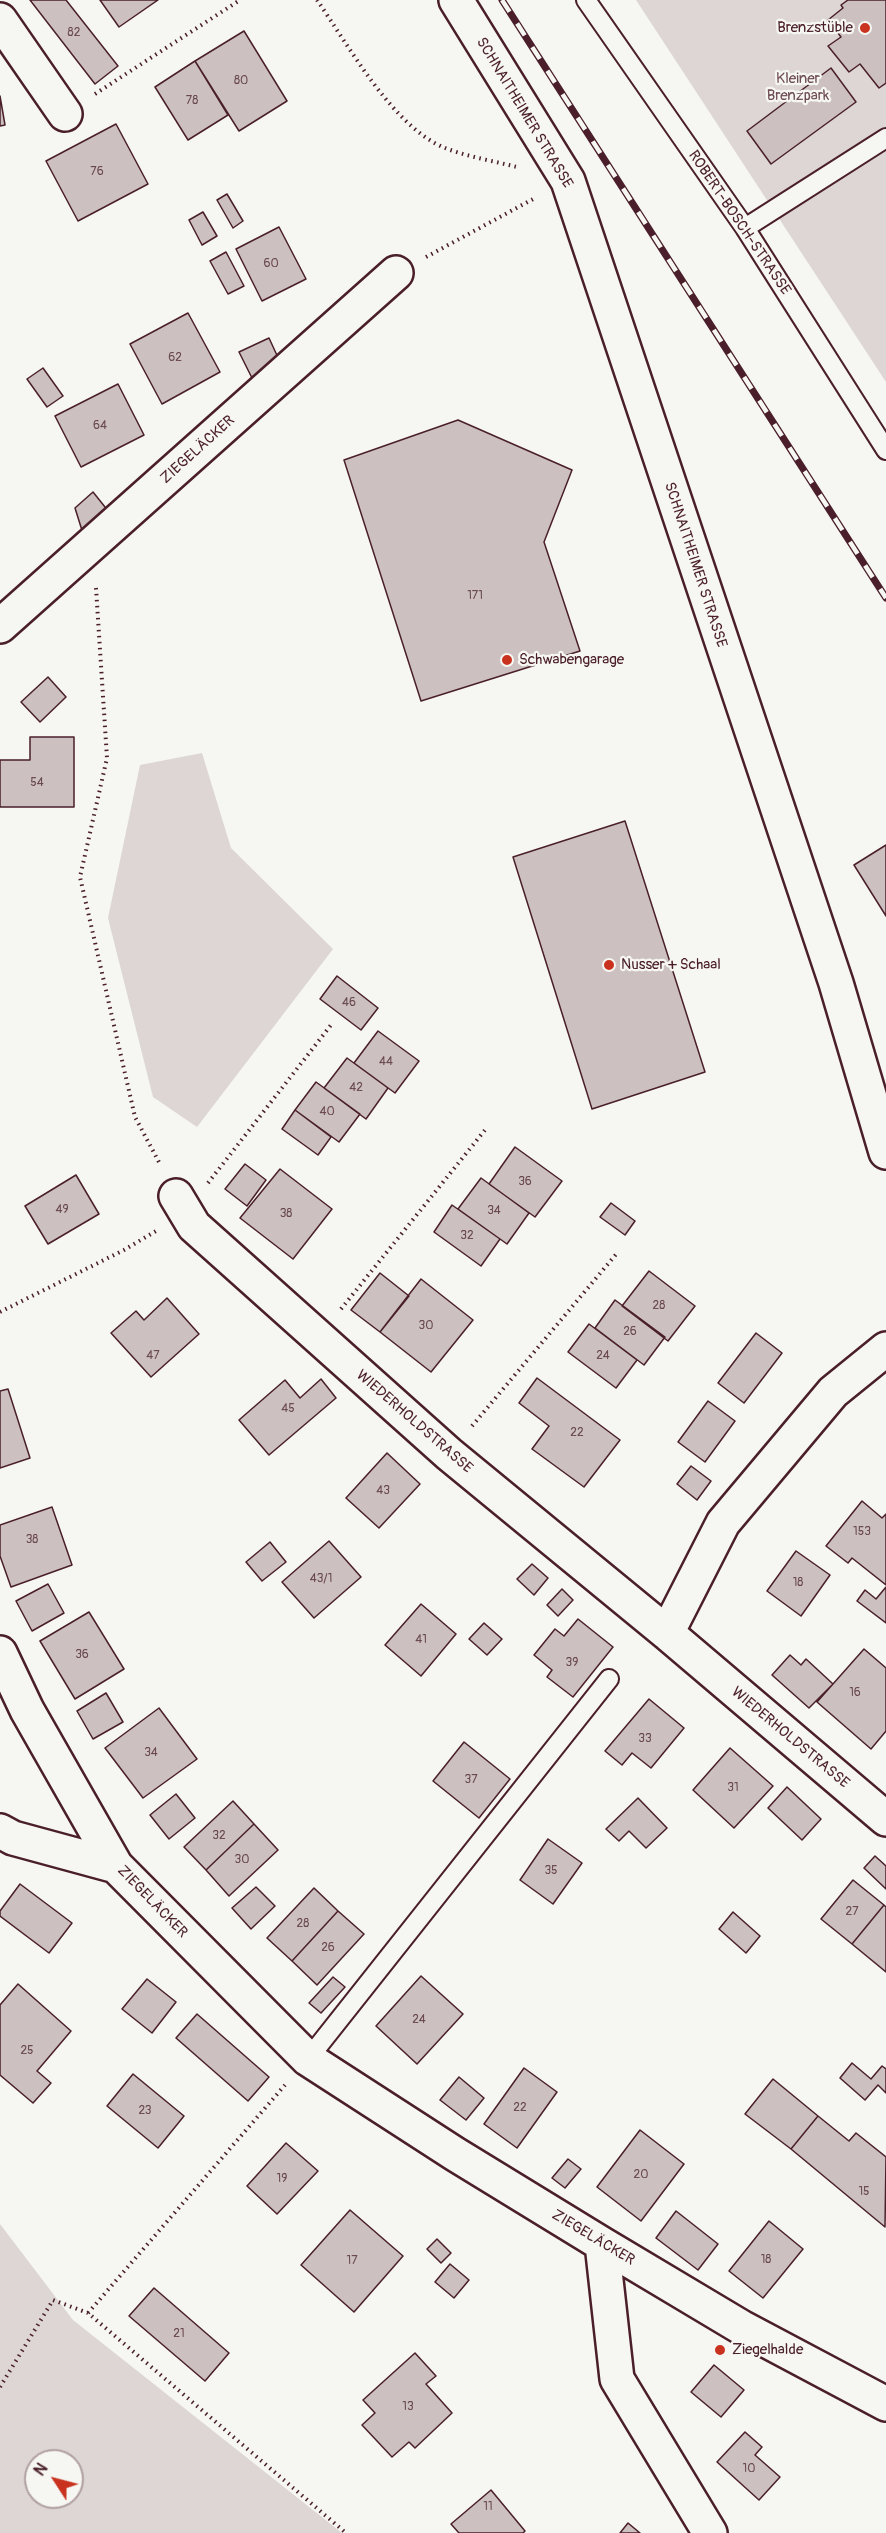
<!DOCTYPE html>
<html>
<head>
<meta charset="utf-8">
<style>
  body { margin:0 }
  #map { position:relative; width:886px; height:2533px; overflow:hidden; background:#f6f6f2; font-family:Pangolin,sans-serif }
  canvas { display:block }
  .north { position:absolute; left:24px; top:2449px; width:60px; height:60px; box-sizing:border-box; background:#f6f6f2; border:2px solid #b1a0a2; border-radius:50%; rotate:306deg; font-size:16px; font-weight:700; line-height:24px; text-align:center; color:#4a1f2b }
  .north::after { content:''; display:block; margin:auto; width:21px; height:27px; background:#c8321e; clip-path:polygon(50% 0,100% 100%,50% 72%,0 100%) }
</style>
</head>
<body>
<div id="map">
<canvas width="886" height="2533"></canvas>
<div class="north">N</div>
</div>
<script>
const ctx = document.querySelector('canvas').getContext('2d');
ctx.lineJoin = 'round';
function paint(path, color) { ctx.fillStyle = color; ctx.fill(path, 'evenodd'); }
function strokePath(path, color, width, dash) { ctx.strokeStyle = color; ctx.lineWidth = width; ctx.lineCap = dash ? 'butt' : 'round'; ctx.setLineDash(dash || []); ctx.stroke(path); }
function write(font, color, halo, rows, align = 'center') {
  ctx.font = font + ' Pangolin,sans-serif'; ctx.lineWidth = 4.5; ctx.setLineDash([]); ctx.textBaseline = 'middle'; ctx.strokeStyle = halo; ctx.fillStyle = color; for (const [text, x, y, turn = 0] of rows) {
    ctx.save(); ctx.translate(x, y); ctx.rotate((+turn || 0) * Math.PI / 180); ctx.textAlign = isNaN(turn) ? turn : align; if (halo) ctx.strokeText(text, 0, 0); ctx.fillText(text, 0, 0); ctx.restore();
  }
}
paint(new Path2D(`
  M636 0H886V382Z
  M202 753 231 848 333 949 197 1127 153 1097 108 918 140 765Z
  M0 2224 73 2320 342 2533H0ZM36 2461H72V2497H36Z`), '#ddd6d5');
const building = new Path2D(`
  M30 0H66L118 66 95 84Z
  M100 0H158L119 27Z
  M848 0H886V83L879 88 860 64 849 72 828 46 841 37 828 20 843 8 841 5Z
  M244 31 287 101 239 131 195 61Z
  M195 61 228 115 188 140 155 87Z
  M831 68 856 102 771 164 747 131Z
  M0 96 5 125 0 126Z
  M116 124 148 184 78 221 46 161Z
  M227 194 243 221 233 228 217 200Z
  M203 212 217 236 202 245 189 220Z
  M279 227 306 279 262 301 236 249Z
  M226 252 244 286 228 294 210 261Z
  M188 313 220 372 162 404 130 344Z
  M269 338 281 364 252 378 239 352Z
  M43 368 63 396 47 407 27 379Z
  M118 384 144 435 81 467 55 416Z
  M458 420 572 470 544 542 580 651 421 701 344 460Z
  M93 492 113 517 85 540 75 508Z
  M48 677 66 697 40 722 21 702Z
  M30 737H74V807H0V760H30Z
  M625 821 705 1072 592 1109 513 857Z
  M886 845V916L854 865Z
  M337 976 378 1008 361 1030 320 999Z
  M378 1031 419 1061 395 1093 354 1063Z
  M347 1058 388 1088 366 1119 324 1088Z
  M316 1082 360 1114 339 1142 295 1110Z
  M295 1110 331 1137 318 1155 282 1129Z
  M515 1147 562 1181 535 1217 489 1184Z
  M245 1164 266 1180 247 1206 225 1189Z
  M280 1169 332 1209 293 1259 240 1218Z
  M76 1175 99 1214 48 1244 25 1206Z
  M481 1178 529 1213 507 1244 458 1209Z
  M611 1203 635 1221 625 1235 600 1217Z
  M452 1205 500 1239 481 1266 434 1232Z
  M649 1271 695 1306 668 1341 622 1306Z
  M380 1273 409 1296 380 1332 351 1310Z
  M421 1279 473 1320 431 1372 380 1332Z
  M167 1298 199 1334 151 1377 111 1333 136 1311 144 1320Z
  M615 1300 665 1337 644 1365 595 1328Z
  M589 1324 637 1360 616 1388 568 1352Z
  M756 1333 782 1353 744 1403 718 1383Z
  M537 1378 620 1440 584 1487 532 1449 549 1426 519 1403Z
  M321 1379 336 1398 269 1455 239 1420 285 1380 300 1398Z
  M8 1389 30 1458 0 1468V1391Z
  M708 1401 735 1421 705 1462 678 1442Z
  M387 1453 420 1484 379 1528 346 1498Z
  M691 1466 711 1481 697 1500 677 1484Z
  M862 1501 882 1518 886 1514V1585L852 1558 848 1563 826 1546Z
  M52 1507 72 1565 11 1587 0 1556V1525Z
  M329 1541 361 1577 314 1618 282 1582Z
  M270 1542 286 1562 262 1581 246 1562Z
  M796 1551 830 1575 801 1616 767 1591Z
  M532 1564 548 1578 534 1595 517 1579Z
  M48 1584 64 1613 32 1631 16 1601Z
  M886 1587V1623L857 1601 865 1590 876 1599Z
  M562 1589 573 1600 558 1616 547 1605Z
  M421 1604 456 1634 421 1676 385 1645Z
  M89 1612 124 1669 75 1699 40 1641Z
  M578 1619 613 1647 573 1697 547 1677 552 1670 534 1655 555 1629 564 1636Z
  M484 1623 502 1639 487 1655 469 1639Z
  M864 1649 886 1668V1731L871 1749 817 1702Z
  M790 1655 801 1665 806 1659 833 1684 809 1708 772 1675Z
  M106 1693 123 1722 93 1739 77 1711Z
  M649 1699 684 1728 651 1768 632 1753 622 1765 605 1751Z
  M159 1708 197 1759 143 1798 105 1748Z
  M464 1742 510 1779 479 1818 433 1781Z
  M730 1748 773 1786 734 1828 693 1790Z
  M787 1787 821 1819 802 1840 768 1808Z
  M176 1794 195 1818 169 1839 150 1815Z
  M638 1798 667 1828 646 1848 629 1831 619 1841 606 1829Z
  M233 1801 254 1824 206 1870 184 1847Z
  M254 1824 278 1850 229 1896 206 1870Z
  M548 1839 582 1863 553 1904 520 1880Z
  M875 1856 886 1866V1889L864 1868Z
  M853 1880 884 1905 852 1944 821 1919Z
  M20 1884 72 1923 49 1953 0 1916V1911Z
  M256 1887 275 1906 251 1929 232 1908Z
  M314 1888 338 1911 292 1961 267 1938Z
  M884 1905 886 1907V1972L852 1944Z
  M338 1911 364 1934 317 1985 292 1961Z
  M733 1912 760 1936 746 1953 719 1929Z
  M421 1976 463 2014 417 2064 376 2026Z
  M333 1977 345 1987 321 2013 309 2003Z
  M147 1979 176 2002 152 2033 122 2009Z
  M18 1984 71 2031 37 2071 51 2083 33 2103 0 2075V2005Z
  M197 2014 269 2077 248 2101 176 2038Z
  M852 2063 871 2079 882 2066 886 2069V2093L878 2085 865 2100 840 2078Z
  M524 2068 557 2092 517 2148 484 2124Z
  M133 2074 184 2116 158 2148 107 2106Z
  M459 2077 484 2098 466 2120 440 2100Z
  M773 2079 818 2116 791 2149 745 2114Z
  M818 2116 849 2141 856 2133 886 2157 885 2227 791 2149Z
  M640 2130 684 2164 641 2221 597 2187Z
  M286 2143 318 2171 277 2214 247 2186Z
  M568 2159 581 2169 565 2188 552 2178Z
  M350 2210 403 2256 354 2312 301 2265Z
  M676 2211 718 2244 698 2270 656 2238Z
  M769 2221 803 2249 763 2298 729 2271Z
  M437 2239 451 2253 441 2263 427 2249Z
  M450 2264 469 2280 454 2298 435 2282Z
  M154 2288 229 2353 205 2381 129 2316Z
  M415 2353 436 2376 426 2384 452 2413 415 2448 409 2442 392 2457 362 2425 375 2413 363 2400Z
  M714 2365 744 2390 721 2417 691 2392Z
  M745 2432 762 2447 755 2455 780 2477 759 2500 717 2462Z
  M491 2490 525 2531 523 2533H459L451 2524Z
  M628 2523 640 2533H620Z`);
paint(building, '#ccc1c0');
strokePath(building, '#4a1f2b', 1.5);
const service = new Path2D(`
  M586 0 745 228 886 450
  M745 228 886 138
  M308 2059 609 1679`);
const minor = new Path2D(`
  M0 20 65 114
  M0 626 396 273
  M176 1196 194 1226 449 1454 667 1633 886 1819
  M667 1633 723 1523 833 1392 886 1349
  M0 1653 27 1710 116 1866 308 2059 455 2154 602 2244 741 2327 886 2404
  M0 1831 13 1838 116 1866
  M602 2244 617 2379 710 2533`);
const tertiary = new Path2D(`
  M456 0 568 181 836 983 886 1152`);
strokePath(service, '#4a1f2b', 22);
strokePath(minor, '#4a1f2b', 38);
strokePath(tertiary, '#4a1f2b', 38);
strokePath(new Path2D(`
  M317 0C349 46 393 127 445 148 468 157 494 161 517 167
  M95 94 240 0
  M426 257 535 198
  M96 588 107 758 80 877 135 1117 160 1164
  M208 1183 331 1025
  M341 1309 485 1130
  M0 1312 124 1250 156 1231
  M472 1426 618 1252
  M88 2313 285 2085
  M0 2387 53 2300 88 2313 346 2533`), '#4a1f2b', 4, [1.5, 4.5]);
strokePath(service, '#f6f6f2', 18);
strokePath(minor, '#f6f6f2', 33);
strokePath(tertiary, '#f6f6f2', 33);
const rail = new Path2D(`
  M502 0 886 598`);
strokePath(rail, '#4a1f2b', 7);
strokePath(rail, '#f6f6f2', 4.5, [14]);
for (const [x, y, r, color] of [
  [865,28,6,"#c8321e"],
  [507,660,6,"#c8321e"],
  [609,965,6,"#c8321e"],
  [720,2350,6,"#c8321e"]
]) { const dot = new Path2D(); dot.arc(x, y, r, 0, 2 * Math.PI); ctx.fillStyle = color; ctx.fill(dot); strokePath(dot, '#f6f6f2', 2); }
write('12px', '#6a4850', null, [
  ["82",74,33],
  ["80",241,81],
  ["78",192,101],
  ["76",97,172],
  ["60",271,264],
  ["62",175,358],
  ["64",100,426],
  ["171",475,596],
  ["54",37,783],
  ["46",349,1003],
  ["44",386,1062],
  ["42",356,1088],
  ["40",327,1112],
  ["36",525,1182],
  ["49",62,1210],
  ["34",494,1211],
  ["38",286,1214],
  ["32",467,1236],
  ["28",659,1306],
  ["30",426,1326],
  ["26",630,1332],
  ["47",153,1356],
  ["24",603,1356],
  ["45",288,1409],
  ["22",577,1433],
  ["43",383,1491],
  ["153",862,1532],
  ["38",32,1540],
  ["43/1",321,1579],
  ["18",798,1583],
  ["41",421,1640],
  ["36",82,1655],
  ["39",572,1663],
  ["16",855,1693],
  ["33",645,1739],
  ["34",151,1753],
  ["37",471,1780],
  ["31",733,1788],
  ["32",219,1836],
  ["30",242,1860],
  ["35",551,1871],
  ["27",852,1912],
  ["28",303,1924],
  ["26",328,1948],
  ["24",419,2020],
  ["25",27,2051],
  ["22",520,2108],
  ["23",145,2111],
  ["20",641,2175],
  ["19",282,2179],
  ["15",864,2192],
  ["18",766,2260],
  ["17",352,2261],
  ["21",179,2334],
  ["13",408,2407],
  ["10",749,2469],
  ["11",488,2507]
]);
write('15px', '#4a1f2b', '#f6f6f2', [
  ["Brenzstüble",853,28,"right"],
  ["Schwabengarage",519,660],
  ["Nusser + Schaal",621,965],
  ["Ziegelhalde",732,2350]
], 'left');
write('15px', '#6f4d56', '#f6f6f2', [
  ["Kleiner",798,79],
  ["Brenzpark",798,96]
]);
write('15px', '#4a1f2b', '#f6f6f2', [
  ["SCHNAITHEIMER STRASSE",524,113,59],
  ["ROBERT-BOSCH-STRASSE",739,223,56],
  ["ZIEGELÄCKER",198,450,-42],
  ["SCHNAITHEIMER STRASSE",695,565,72],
  ["WIEDERHOLDSTRASSE",414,1422,41],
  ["WIEDERHOLDSTRASSE",790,1738,40],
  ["ZIEGELÄCKER",152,1902,46],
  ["ZIEGELÄCKER",593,2238,31]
]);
</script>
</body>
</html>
